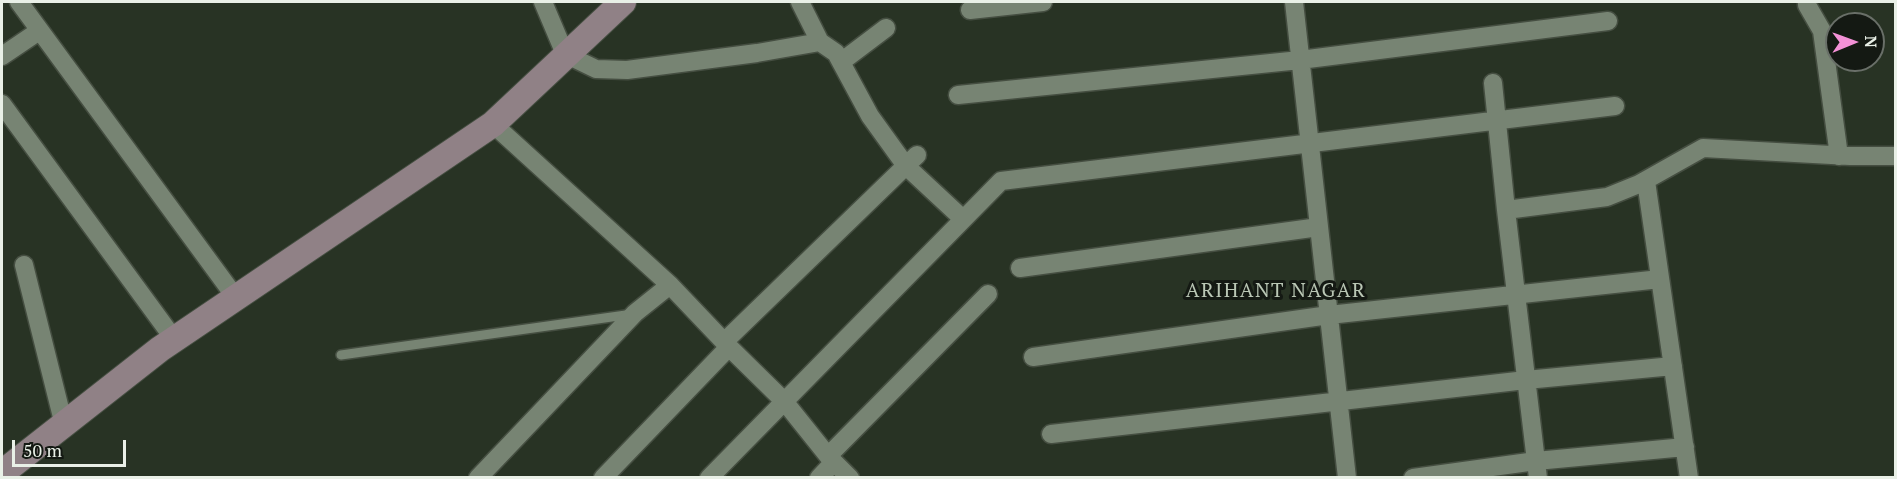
<!DOCTYPE html>
<html>
<head>
<meta charset="utf-8">
<style>
  body { margin:0 }
  #map { position:relative; width:1897px; height:479px; overflow:hidden; background:#283324; font-family:"PT Serif",serif }
  canvas { display:block }
  .frame { position:absolute; inset:0; border:3px solid #e9f0e7; pointer-events:none }
  .north { position:absolute; left:1825px; top:12px; width:60px; height:60px; box-sizing:border-box; background:#141913; border:2px solid #696f68; border-radius:50%; rotate:89deg; font-size:16px; font-weight:700; line-height:24px; text-align:center; color:#e9f0e7 }
  .north::after { content:''; display:block; margin:auto; width:21px; height:27px; background:#f391d6; clip-path:polygon(50% 0,100% 100%,50% 72%,0 100%) }
  .scale { position:absolute; left:12px; top:440px; width:114px; height:27px; box-sizing:border-box; border:3px solid #e9f0e7; border-top:0; padding-left:8px; font-size:18px; line-height:21px; white-space:nowrap; color:#e9f0e7; -webkit-text-stroke:4px #141913; paint-order:stroke }
</style>
</head>
<body>
<div id="map">
<canvas width="1897" height="479"></canvas>
<div class="frame"></div>
<div class="north">N</div>
<div class="scale">50 m</div>
</div>
<script>
const ctx = document.querySelector('canvas').getContext('2d');
ctx.lineJoin = 'round';
function strokePath(path, color, width, dash) { ctx.strokeStyle = color; ctx.lineWidth = width; ctx.lineCap = dash ? 'butt' : 'round'; ctx.setLineDash(dash || []); ctx.stroke(path); }
function write(font, color, halo, rows, align = 'center') {
  ctx.font = font + ' "PT Serif",serif'; ctx.lineWidth = 6; ctx.setLineDash([]); ctx.textBaseline = 'middle'; ctx.strokeStyle = halo; ctx.fillStyle = color; for (const [text, x, y, turn = 0] of rows) {
    ctx.save(); ctx.translate(x, y); ctx.rotate((+turn || 0) * Math.PI / 180); ctx.textAlign = isNaN(turn) ? turn : align; if (halo) ctx.strokeText(text, 0, 0); ctx.fillText(text, 0, 0); ctx.restore();
  }
}
const lane = new Path2D(`
  M341 355 633 314`);
const street = new Path2D(`
  M19 2 236 298
  M543 2 565 54 596 69 627 70 757 53 820 42
  M800 2 820 42 836 53 870 116 906 166 963 219
  M1294 2 1347 478
  M1807 2V5L1822 31 1839 156
  M970 10 1043 2
  M2 56 39 31
  M841 62 886 28
  M1493 83 1506 210 1538 478
  M958 95 1300 60 1608 21
  M2 104 174 339
  M493 124 670 285 729 347 784 401 828 456 850 478
  M1646 181 1689 478
  M1506 210 1607 197 1639 184 1703 148 1850 156H1896
  M24 265 64 425
  M1020 268 1319 227
  M724 342 917 155
  M1033 357 1329 315 1660 279
  M1051 434 1526 380 1673 366
  M828 456 988 294
  M478 478 635 313 670 285
  M603 478 729 347
  M709 478 1001 181 1615 106
  M819 478 834 462
  M1413 478 1536 461 1685 447`);
const secondary = new Path2D(`
  M2 473 160 349 493 124 623 2`);
strokePath(lane, '#454e41', 12);
strokePath(street, '#454e41', 21);
strokePath(secondary, '#454e41', 28);
strokePath(lane, '#778473', 9);
strokePath(street, '#778473', 18);
strokePath(secondary, '#908186', 26);
ctx.letterSpacing = '1.5px';
write('20px', '#bac7b5', '#141913', [
  ["ARIHANT NAGAR",1276,291]
]);
ctx.letterSpacing = '0px';
</script>
</body>
</html>
